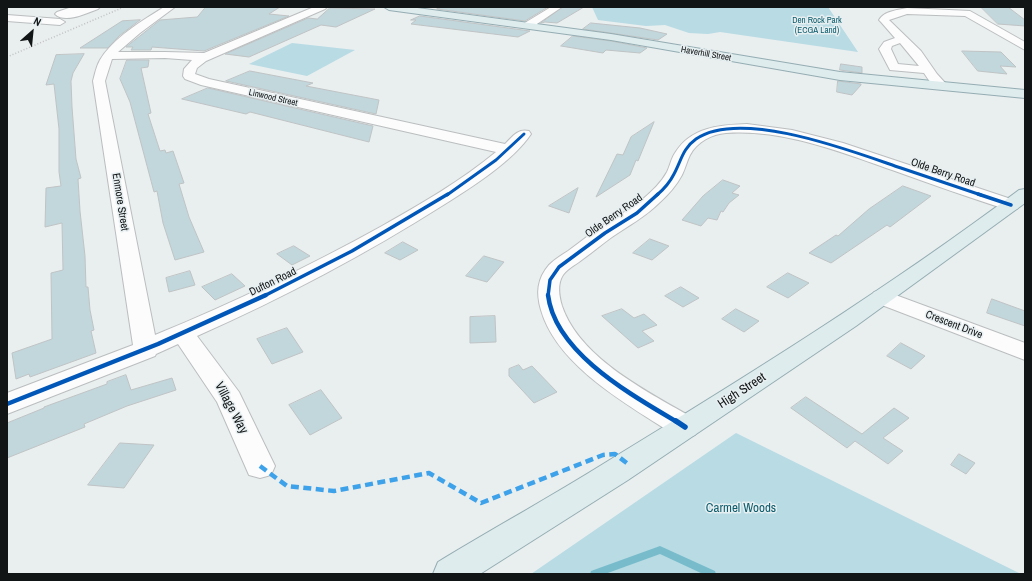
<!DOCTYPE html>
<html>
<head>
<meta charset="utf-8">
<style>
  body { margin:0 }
  #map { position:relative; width:1032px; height:581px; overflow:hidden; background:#e9eeef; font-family:"Archivo Narrow",sans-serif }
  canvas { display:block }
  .frame { position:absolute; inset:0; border:8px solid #121516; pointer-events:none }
  .north { position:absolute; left:12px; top:12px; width:40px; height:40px; -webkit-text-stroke:3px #e7eff1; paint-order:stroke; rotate:27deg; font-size:11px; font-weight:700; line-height:16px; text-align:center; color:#121516 }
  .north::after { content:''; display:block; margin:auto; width:14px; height:18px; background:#121516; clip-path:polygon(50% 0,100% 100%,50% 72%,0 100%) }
</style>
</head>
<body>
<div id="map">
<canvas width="1032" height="581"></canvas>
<div class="frame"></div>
<div class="north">N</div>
</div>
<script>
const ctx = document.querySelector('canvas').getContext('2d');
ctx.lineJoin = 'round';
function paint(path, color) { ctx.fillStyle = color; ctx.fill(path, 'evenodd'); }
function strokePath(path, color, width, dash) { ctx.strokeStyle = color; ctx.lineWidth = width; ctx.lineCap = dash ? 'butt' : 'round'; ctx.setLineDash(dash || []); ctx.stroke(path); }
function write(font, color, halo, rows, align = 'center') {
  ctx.font = font + ' "Archivo Narrow",sans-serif'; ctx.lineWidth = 3; ctx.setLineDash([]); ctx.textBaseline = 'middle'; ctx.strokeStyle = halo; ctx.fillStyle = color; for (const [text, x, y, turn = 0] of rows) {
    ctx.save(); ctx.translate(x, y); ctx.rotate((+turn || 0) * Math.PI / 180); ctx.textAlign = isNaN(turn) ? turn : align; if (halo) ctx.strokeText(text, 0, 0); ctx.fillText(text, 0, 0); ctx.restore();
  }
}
paint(new Path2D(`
  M592 7H828L858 52 720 32 708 34 689 33 665 25 646 26 598 20Z
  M292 43 355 50 307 76 249 64Z
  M736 433 1021 574H531Z`), '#b8dbe4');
paint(new Path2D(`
  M660 546 715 571 716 574H703L660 554 605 574H590L591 571Z`), '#78bccb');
const building = new Path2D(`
  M206 7H280L269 14 289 16 204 51 152 47 151 50H131L133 47H126L160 20 197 17Z
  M442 7H548L525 21 437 9Z
  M563 7H584L557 23 545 22 541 23Z
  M981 7H1008L1025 20V26L998 24Z
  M330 8 375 9 336 27 321 25 249 57 225 54 308 18 317 19Z
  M420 16 530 31 518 37 411 24 416 20H411Z
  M140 20 119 36 108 48H80L122 21Z
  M591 23 640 28 667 34 658 40 583 29Z
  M573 36 611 41 647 48 640 53 606 50 603 53 561 46Z
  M962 51 1001 52 1016 67 1000 66 1007 74 978 71Z
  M84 54 73 73 71 81 72 107 76 159 81 178 78 179 80 211 85 256 86 287H88L90 310 94 330 91 331 96 353 30 377 29 374 16 379 12 353 52 339 51 273 63 270 62 223 45 227 46 188 61 186 59 172V129L54 84 46 85 56 55Z
  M127 60H149L148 67 141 68 151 113 148 114 160 151 165 150 166 153 173 151 184 183 179 184 189 217 204 252 175 260 163 223 157 191 154 192 130 102 120 79Z
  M841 64 862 67V73L840 70Z
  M250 71 313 83 306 86 379 100 376 114 226 81Z
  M838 81 861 84V85L852 95 837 92Z
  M208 88 373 126 369 142 250 112 246 114 182 99Z
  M654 122 638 161 636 160 630 175 596 197 617 154 623 155 631 137Z
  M723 180 740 186 732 193 739 195 729 203 723 212 721 211 717 220 708 218 701 226 682 220 703 196Z
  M903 186 931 196 890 227 887 225 831 263 809 253 836 235 838 236 869 209Z
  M578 188 569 213 549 206Z
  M650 239 669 246 652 260 633 253Z
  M403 242 418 250 400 260 385 253Z
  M294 246 310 256 292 265 277 254Z
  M484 256 504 262 487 282 466 276Z
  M190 271 195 285 169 292 166 278Z
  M788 273 809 283 788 298 767 287Z
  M232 274 245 286 215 300 202 287Z
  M681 287 699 298 683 307 665 296Z
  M992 299 1025 311V326L987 313Z
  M622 309 634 318 644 314 657 325 642 331 654 341 638 348 602 316Z
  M736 309 759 321 744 332 722 319Z
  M495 316 496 342 470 343V317Z
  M287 328 303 352 272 364 257 339Z
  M901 343 925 356 911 369 887 356Z
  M519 365 523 370 532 366 557 392 534 403 509 376V369Z
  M126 375 131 390 172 378 176 390 127 406 84 424 85 427 7 458V423L44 408V407L107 384V382Z
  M321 390 342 418 310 435 289 405Z
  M806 397 862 434 894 408 909 418 883 438 903 451 888 464 855 441 847 448 791 408Z
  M120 443 154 445 124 488 88 485Z
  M959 454 975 463 966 474 951 465Z`);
paint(building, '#c2d7dc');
strokePath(building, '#bfc3c4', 1);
const minor = new Path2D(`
  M72 7H100L98 9C87 13 65 24 55 14L57 12Z
  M164 7H175L140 33 118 52H165L204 53 314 7H327L325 9 206 61 197 68 195 74 209 79 505 144C512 137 518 128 529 131L531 134C513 161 472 187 445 204 366 254 283 298 197 336L239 392 275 466 271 475 260 478 249 475 217 402 178 344 156 354 155 356 7 414V393L133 345 93 81C95 74 96 67 100 60 113 38 142 21 164 7ZM165 58 192 60 184 69 183 76 185 79 201 85 496 152C461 181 421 204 382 226 308 267 233 303 155 335L105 81 112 59Z
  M551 7H562L531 28H523L522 26 523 24Z
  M907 8 970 11 1025 42V50L965 16 907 14 889 20 921 51 937 74 948 86 947 89C935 91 930 82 924 73L890 70 879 49 884 42 895 38 881 22 879 20C884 11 898 10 907 8ZM900 43 919 66 898 64 891 49 892 46Z
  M7 15 60 19 65 22 60 25 7 21Z
  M747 124 792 130 843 143 1017 201 1020 205 1017 209 1011 210 1005 209C968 197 931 184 895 171 840 152 784 129 726 133 712 134 697 142 690 155 687 161 685 169 682 175 676 186 668 195 659 203 645 217 628 226 612 237 602 244 593 252 583 259 577 264 568 268 563 275 557 284 559 296 562 306 580 359 650 393 695 419L699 427 695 435 685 438 675 435C628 405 557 366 541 310 536 293 537 279 549 265 555 259 562 255 568 251 579 243 589 235 600 227 614 218 630 210 643 199 652 191 661 183 667 172 670 166 671 159 675 153 691 127 719 125 747 124Z
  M882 290 1025 343V360L874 302 871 297 874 292Z`);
const major = new Path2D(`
  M384 7H410L611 34 840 72 1025 90V98L840 80 611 40 389 10Z
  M1025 189V203L856 326 628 480 480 574H433L438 562C494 528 552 496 608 461 747 376 887 289 1019 190Z`);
strokePath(minor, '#bbbebf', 2);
strokePath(major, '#94adb2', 2);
paint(minor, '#fcfcfd');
paint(major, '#dfecee');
strokePath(new Path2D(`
  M7 57 124 7`), '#c0c1c1', 1.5, [1, 2]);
strokePath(new Path2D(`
  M260 466 287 486 334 491 429 473 481 503 603 455 615 454 628 464`), '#3da2ea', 4.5, [8, 4.5]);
strokePath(new Path2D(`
  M447 195 496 160 524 134
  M657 195C664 189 670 182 674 174 681 161 683 148 696 139 741 108 854 152 901 168 927 177 954 186 981 195`), '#0057b8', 3);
strokePath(new Path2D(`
  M978 194 1011 205
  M264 296 352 251 448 194
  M548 296 550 280 559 267 605 233 637 213 658 194`), '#0057b8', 3.5);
strokePath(new Path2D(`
  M548 295C555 353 632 395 677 422
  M7 404 158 344 266 295`), '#0057b8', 4.5);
strokePath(new Path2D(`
  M676 421 685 427`), '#0057b8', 5.5);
write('9px', '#0c5c6c', '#e7eff1', [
  ["Den Rock Park",817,21],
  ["(ECGA Land)",817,31]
]);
write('9px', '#121516', '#e7eff1', [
  ["Haverhill Street",706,54,10],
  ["Linwood Street",273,98,13]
]);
write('11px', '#121516', '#e7eff1', [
  ["Olde Berry Road",943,173,19],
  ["Enmore Street",120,202,81],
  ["Olde Berry Road",614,216,-35],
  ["Dufton Road",273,282,-26],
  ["Crescent Drive",954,325,21]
]);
write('13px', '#121516', '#e7eff1', [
  ["High Street",742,391,-33],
  ["Village Way",231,408,62]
]);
write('13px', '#0c5c6c', '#e7eff1', [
  ["Carmel Woods",741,509]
]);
</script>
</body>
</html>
